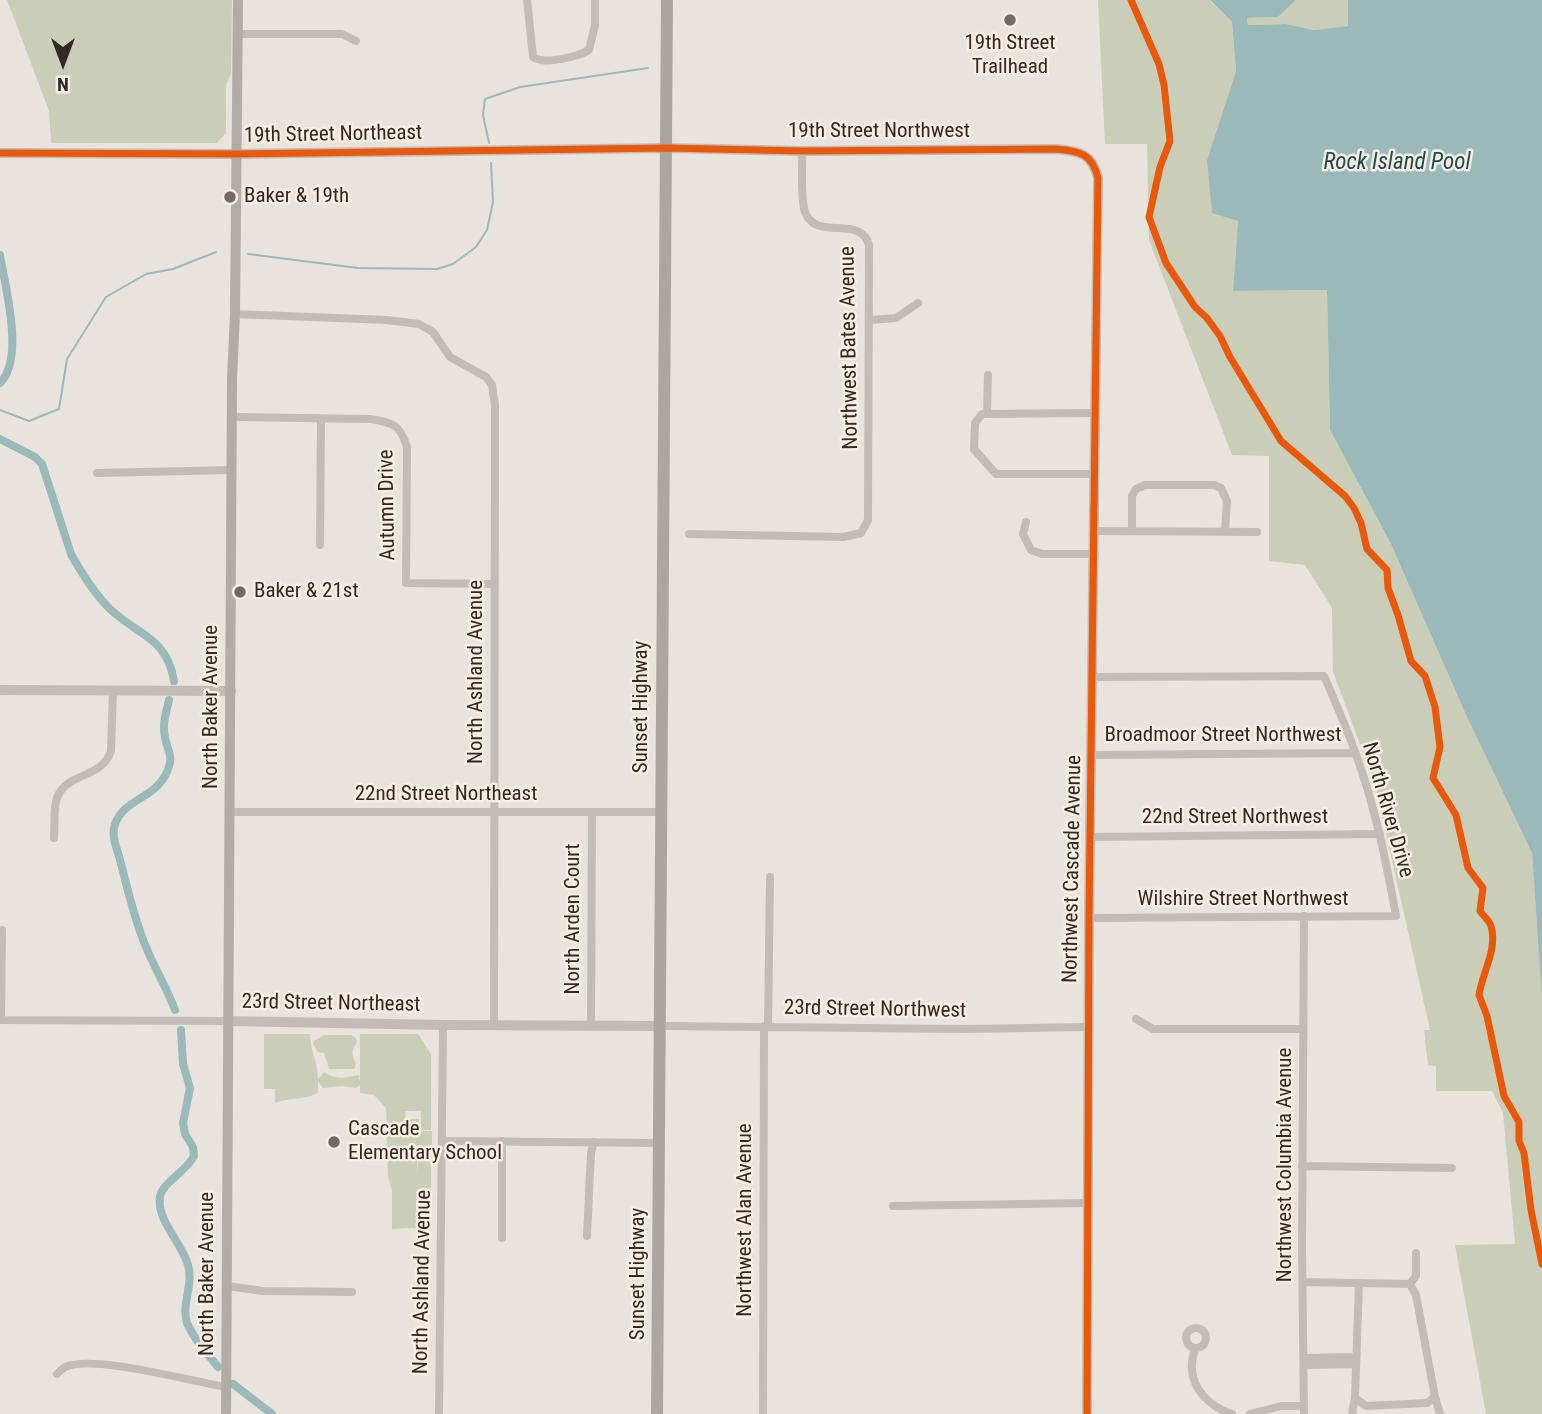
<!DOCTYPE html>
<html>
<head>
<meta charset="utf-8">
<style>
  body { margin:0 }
  #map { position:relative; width:1542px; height:1414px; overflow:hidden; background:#e9e3dd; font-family:"Roboto Condensed",sans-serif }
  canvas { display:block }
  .north { position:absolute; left:28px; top:28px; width:70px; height:70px; -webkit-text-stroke:5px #f7eee3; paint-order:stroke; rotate:180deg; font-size:19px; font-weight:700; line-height:28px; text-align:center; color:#322925 }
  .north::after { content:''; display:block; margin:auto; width:24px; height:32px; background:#322925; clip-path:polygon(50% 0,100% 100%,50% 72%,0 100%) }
</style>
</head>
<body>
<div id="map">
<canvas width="1542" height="1414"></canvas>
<div class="north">N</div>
</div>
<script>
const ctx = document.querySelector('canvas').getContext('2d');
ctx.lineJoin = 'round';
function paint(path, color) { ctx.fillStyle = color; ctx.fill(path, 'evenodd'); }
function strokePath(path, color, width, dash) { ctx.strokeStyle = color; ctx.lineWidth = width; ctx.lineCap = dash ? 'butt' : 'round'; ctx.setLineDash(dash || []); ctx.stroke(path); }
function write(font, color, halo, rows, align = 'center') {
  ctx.font = font + ' "Roboto Condensed",sans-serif'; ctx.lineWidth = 5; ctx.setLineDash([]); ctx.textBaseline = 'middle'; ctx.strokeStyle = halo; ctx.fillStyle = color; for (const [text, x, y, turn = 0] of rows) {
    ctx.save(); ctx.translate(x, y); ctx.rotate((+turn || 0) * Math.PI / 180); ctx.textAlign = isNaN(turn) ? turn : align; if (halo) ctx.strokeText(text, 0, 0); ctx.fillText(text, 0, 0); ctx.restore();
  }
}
paint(new Path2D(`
  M7 0H232L231 73 226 85V133L217 143H51L49 111Z
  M1098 0H1209L1232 22 1236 71 1207 160 1238 221 1233 291 1327 290 1330 430 1391 544 1466 715 1532 853 1542 1000V1414H1486L1455 1245 1515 1244 1503 1113 1492 1091H1436V1066L1428 1065 1424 1030H1430L1375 784 1333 672 1332 608 1305 565 1269 561V456L1232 455 1149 240 1147 144H1105Z
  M1296 0H1348V26L1314 30 1286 24 1248 25 1247 18 1278 17Z
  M264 1034H310C310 1050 318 1063 318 1079L324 1072C337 1081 347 1077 359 1075L360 1082V1034H418L431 1054V1130H421V1111H405V1119H419V1131H432V1152L417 1153V1177L418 1154H431V1227L392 1229V1190L388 1177 386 1108 374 1095 360 1093V1085L356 1088 343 1086 323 1088 318 1081V1093C302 1101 290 1097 275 1103V1089H264Z
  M324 1035H351L356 1038 357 1042C350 1053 353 1054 356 1065L354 1069H329L324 1053 318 1052 313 1044 314 1041Z`), '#caceb8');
paint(new Path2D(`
  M1210 0H1296L1278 17 1247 18 1248 25 1286 24 1314 30 1348 26V0H1542V1000L1532 853 1466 715 1391 544 1330 430 1327 290 1233 291 1238 221 1212 213 1207 160 1236 71 1232 22Z`), '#9bb9b9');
strokePath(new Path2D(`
  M489 143 483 115 485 99 520 87 648 68
  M248 254 358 268 437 269 453 264 476 247 487 230 493 202 491 163
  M0 410 29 421 59 409 67 359 106 297 146 274 173 269 216 252`), '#9bb9b9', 2);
strokePath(new Path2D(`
  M0 255C5 286 25 359 0 383
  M0 439 35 457 42 464 71 554C82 574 94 593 110 609 137 635 167 637 174 681
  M169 700C166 713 162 724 165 737 166 746 172 754 170 763 161 800 126 795 115 824 111 837 117 848 120 860 128 890 134 919 146 947 155 969 167 988 175 1010
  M181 1030 183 1064 190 1088 183 1123 185 1134 193 1147 194 1156C186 1172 163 1182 160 1196 156 1220 182 1243 188 1265 194 1284 181 1304 187 1323 194 1340 207 1353 218 1367
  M233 1384 272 1414`), '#9bb9b9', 8);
strokePath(new Path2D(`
  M527 0 533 57C544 65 577 57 589 50L595 25V0
  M237 34H342L356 41
  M235 314 387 320 419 324 433 332 450 357 486 377 492 385 495 405 494 1025
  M870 320 896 318 918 303
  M987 414 988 375
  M233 417 370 419C393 423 400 424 407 447L406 583 495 584
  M97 473 232 470
  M1095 474H996L974 449 975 423 982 414 1095 413
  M1026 522 1023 534 1031 550 1042 554H1095
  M1095 531 1257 532
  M1132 531V496L1136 489 1145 485H1214L1221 488 1227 501 1225 532
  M689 534 843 537 861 533 868 520 869 245C861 214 816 242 805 212 800 197 803 168 802 151
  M320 545 321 419
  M1092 755 1355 753
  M231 812H661
  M1090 837 1380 834
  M54 838C55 825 53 810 57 798 67 771 101 780 111 751L113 691
  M1089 918 1396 916C1386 861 1375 805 1355 752 1346 726 1335 701 1324 676L1093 677
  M1136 1019 1153 1029H1303
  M0 1020 228 1021
  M1 1020 2 930
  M591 1025 592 813
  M660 1026 964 1029 1089 1027
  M768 1026 770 877
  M442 1141 659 1143
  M1302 1166 1452 1168
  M893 1206 1089 1203
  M587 1236 591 1153 594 1142
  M502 1238V1141
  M1303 1282 1410 1284 1416 1295 1435 1397 1427 1403 1366 1406 1355 1398 1359 1283
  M1410 1284 1416 1276V1253
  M228 1286 263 1291 352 1292
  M1186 1338a10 10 0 1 1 20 0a10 10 0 1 1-20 0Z
  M1195 1349C1184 1380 1203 1404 1232 1414
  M1304 1358 1355 1357
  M1304 1365 1355 1364
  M57 1374C59 1372 63 1368 65 1367 95 1354 192 1382 227 1387
  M1435 1397 1440 1414
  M439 1414 443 1025
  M763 1414 764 1026
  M1250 1414 1281 1406H1304
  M1304 1414 1302 1248 1304 916
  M1352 1414 1355 1398`), '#c2bcb6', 8);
strokePath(new Path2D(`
  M0 153 235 154 667 148 802 151 1056 149C1079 151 1092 153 1098 178L1089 918 1087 1414
  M0 690 231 691
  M228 1021 443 1025 660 1026`), '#c2bcb6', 10);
strokePath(new Path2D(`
  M226 1414 232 379 235 314 238 0`), '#b2aca7', 10);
strokePath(new Path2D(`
  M657 1414 667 0`), '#aca6a1', 12);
strokePath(new Path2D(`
  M1131 0 1159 64 1164 85 1170 141 1160 167 1149 217 1166 263 1195 307 1207 318 1220 336 1230 357 1281 441 1345 496 1354 508 1361 523 1367 549 1387 570 1388 588 1398 615 1411 661 1425 676 1435 707 1440 747 1433 778 1456 815 1468 868 1483 888 1480 911C1483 916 1489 920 1491 926 1498 949 1482 973 1479 995L1487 1016 1504 1096 1519 1122V1141L1524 1153 1531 1210 1542 1264
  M0 153 235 154 667 148 802 151 1056 149C1079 151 1092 153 1098 178L1089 918 1087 1414`), '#e8590c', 7);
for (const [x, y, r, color] of [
  [1010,20,7,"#726a65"],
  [230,197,7,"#726a65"],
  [240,592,7,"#726a65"],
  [334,1142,7,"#726a65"]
]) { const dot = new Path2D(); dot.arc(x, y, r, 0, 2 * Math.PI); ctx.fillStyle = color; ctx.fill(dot); strokePath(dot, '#f7eee3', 2.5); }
write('21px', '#322925', '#f7eee3', [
  ["19th Street",1010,44,"center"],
  ["Trailhead",1010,68,"center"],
  ["Baker & 19th",244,197],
  ["Baker & 21st",254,592],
  ["Cascade",348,1130],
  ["Elementary School",348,1154]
], 'left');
write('21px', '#322925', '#f7eee3', [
  ["19th Street Northwest",879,132],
  ["19th Street Northeast",333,135,-1],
  ["Northwest Bates Avenue",850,348,-91],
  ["Autumn Drive",388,505,-91],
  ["North Ashland Avenue",477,672,-90],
  ["North Baker Avenue",212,707,-90],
  ["Sunset Highway",642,707,-90],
  ["Broadmoor Street Northwest",1223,736],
  ["22nd Street Northeast",446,795],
  ["North River Drive",1387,810,74],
  ["22nd Street Northwest",1235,818],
  ["Northwest Cascade Avenue",1073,869,-89],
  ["Wilshire Street Northwest",1243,900],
  ["North Arden Court",574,919,-90],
  ["23rd Street Northeast",331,1004,1],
  ["23rd Street Northwest",875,1010,1],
  ["Northwest Columbia Avenue",1286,1165,-90],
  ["Northwest Alan Avenue",746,1220,-90],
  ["North Baker Avenue",208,1274,-90],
  ["Sunset Highway",639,1274,-90],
  ["North Ashland Avenue",423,1282,-89]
]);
write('italic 23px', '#1e4c50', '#f7eee3', [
  ["Rock Island Pool",1397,163]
]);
</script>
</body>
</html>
